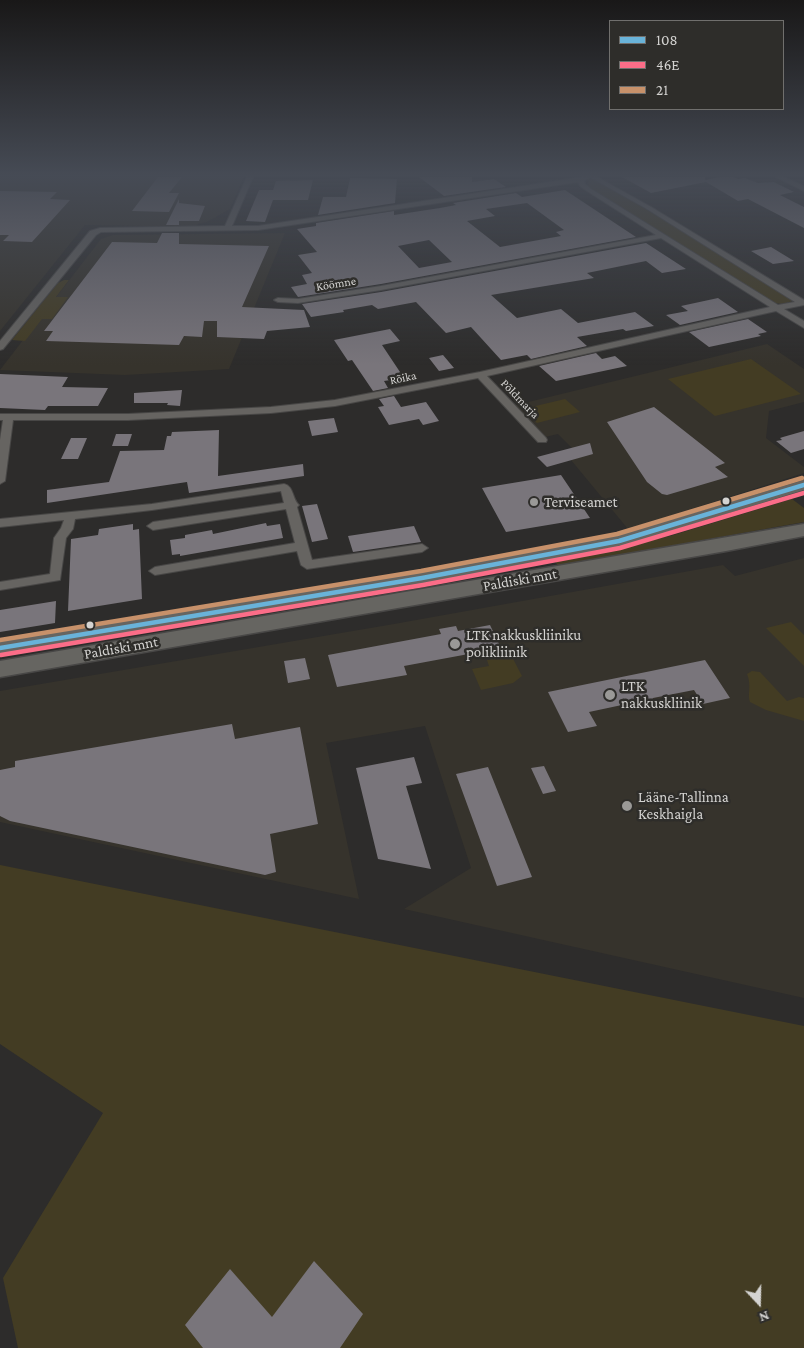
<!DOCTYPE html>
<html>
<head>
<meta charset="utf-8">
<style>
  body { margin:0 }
  #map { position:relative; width:804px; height:1348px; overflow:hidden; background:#2d2c2b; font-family:"Crimson Pro",serif }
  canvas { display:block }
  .legend { position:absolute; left:609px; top:20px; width:175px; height:90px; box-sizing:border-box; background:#2e2d2a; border:1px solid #706f6d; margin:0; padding:6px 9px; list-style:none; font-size:15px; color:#d4d3d1 }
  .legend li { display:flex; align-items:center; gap:10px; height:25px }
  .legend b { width:25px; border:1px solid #706f6d }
  .north { position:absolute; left:734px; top:1278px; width:50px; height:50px; -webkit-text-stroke:4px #2e2d2a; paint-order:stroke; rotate:159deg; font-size:14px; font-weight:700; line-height:20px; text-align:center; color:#d4d3d1 }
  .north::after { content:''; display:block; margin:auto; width:18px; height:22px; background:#d4d3d1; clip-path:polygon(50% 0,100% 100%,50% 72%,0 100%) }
</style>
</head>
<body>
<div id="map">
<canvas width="804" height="1348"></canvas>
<ul class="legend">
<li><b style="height:6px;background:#69b3d9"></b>108</li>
<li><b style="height:6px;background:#fb6d88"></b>46E</li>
<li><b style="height:6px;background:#c7916a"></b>21</li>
</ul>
<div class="north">N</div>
</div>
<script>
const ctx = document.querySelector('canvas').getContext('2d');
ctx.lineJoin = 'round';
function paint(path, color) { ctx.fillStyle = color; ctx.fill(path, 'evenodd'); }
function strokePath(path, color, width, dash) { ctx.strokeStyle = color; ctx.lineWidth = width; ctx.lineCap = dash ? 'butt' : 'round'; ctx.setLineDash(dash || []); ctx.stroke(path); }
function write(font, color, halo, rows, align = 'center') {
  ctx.font = font + ' "Crimson Pro",serif'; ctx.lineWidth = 5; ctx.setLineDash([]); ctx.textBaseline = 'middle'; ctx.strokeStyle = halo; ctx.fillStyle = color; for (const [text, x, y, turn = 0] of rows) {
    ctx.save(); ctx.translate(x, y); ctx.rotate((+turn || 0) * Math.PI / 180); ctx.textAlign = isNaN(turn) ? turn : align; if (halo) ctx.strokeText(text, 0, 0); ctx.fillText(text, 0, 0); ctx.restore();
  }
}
paint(new Path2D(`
  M0 177H244L230 209 207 222 198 224 196 227 85 225 0 331Z
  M285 233 229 369 125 375 0 370 101 239 113 235Z
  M767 344 804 369V402L769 411 766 438 804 467V473L628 529 571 460 581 457 558 434 545 437 512 406Z
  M804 558V998L404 909 471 868 425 726 326 743 359 899 0 822V691L394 624 723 565 735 576Z`), '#36332c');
paint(new Path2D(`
  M591 179 598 180 786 294 793 301 782 304 775 303 596 192 588 186 589 180Z
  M64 280H69L56 297H68L52 319H42L25 341 12 340 58 283Z
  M751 359 801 394 715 416 668 379Z
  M565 399 580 412 537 423 523 409Z
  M792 499 804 508V522L558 566 555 561 670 536Z
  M791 622 804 635V666L766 628Z
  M511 655 522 676 513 683 481 690 472 669 489 666 487 660Z
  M752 671 760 672 787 701 799 697 804 698V721L766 710 750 702C747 695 752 686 747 674Z
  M0 865 804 1026V1348H18L3 1278 103 1113 0 1044Z`), '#433c23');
paint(new Path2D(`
  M158 177H182L169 193H179L169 212 132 211Z
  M419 177H472V182L494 179 506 187 444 196Z
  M622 177H705V180L720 177H733L738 179 745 178 758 183 774 182 794 192 780 195 804 207V228L748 199 738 201 706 182 651 193Z
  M350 178 397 179 395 203 318 215 323 197H346Z
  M313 180 308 200H273L265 222 246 221 259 190H273L276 181Z
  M565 190 636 237 381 284 298 297 291 287 307 284 302 275 312 273 298 255 317 252 297 229 316 226V223L394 211V215L440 208 456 205 453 203 516 193 522 197ZM527 203 564 230 556 232 561 236 500 247 467 221 495 216 486 209ZM429 240 452 262 419 268 398 246Z
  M0 191 57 192 50 199 70 200 32 242 3 241 9 235H0Z
  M179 199V203L205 206 199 221H179V225H166Z
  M162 233H179V244L269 246 242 307 304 310 310 327 267 331 264 339 217 337V321H204L202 337 184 336 179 345 46 341 53 331H44L112 242 157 243Z
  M646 243 686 269 662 273 646 261 587 273 594 278 491 295 517 318 561 309 578 323 635 312 654 326 626 331 623 329 577 337 587 346 531 359 527 355 501 360 471 327 446 333 416 302 378 309 372 305 343 310 344 312 311 317 302 304 381 292Z
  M771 247 794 261 773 264 751 251Z
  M718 298 738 312 680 325 666 315 688 311 681 306Z
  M748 319 767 332 758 334 761 336 709 347 689 332Z
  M390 329 400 341 382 345 404 378 384 381 388 388 373 391 352 360 348 361 334 340Z
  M596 353 602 359 615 356 627 366 556 381 539 366Z
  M443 355 454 368 439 371 429 358Z
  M0 374 68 377 62 387 108 388 98 406H48L45 410 0 408Z
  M182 390 180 406 167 405 168 403H134V393Z
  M394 396 401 407 426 402 439 421 423 425 419 419 389 425 378 407 384 406 379 399Z
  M654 407 725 463 715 467 728 477 667 495 662 494 647 482 607 422Z
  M334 418 338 432 312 436 308 421Z
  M219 430 218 476 303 464 304 476 189 493 187 482 47 503V490L109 482 120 451 164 450 167 436H171L172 432Z
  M804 431V449L791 453 776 441 782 440 780 438 783 437Z
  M116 434H132L128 446H112Z
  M71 438H87L78 459H61Z
  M590 443 593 454 547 467 537 457Z
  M561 475 590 518 506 532 482 488Z
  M317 504 328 539 312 542 302 506Z
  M266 523 267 526 280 524 283 538 180 556V554L172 555 170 540 185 538V535L212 530 213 534Z
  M133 524V530L139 529 142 599 68 611 71 539 98 535 99 529Z
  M414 526 421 542 353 552 348 536Z
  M56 601 55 623 0 632V610Z
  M490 625 501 648 404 666 407 675 337 687 328 655 441 634 439 629 456 626 458 631Z
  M305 658 310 679 288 683 284 661Z
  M705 660 730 698 703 704 694 690 653 698 650 707 644 708 639 706 636 702 589 712 597 726 568 732 548 692Z
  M232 724 235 739 300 727 318 824 270 834 276 872 265 875 10 821 0 816V770L15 767V761Z
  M414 757 422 783 406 786 431 869 378 859 356 768Z
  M544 766 556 791 543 794 531 768Z
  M488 767 532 877 497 886 456 774Z
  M314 1261 363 1314 340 1348H203L185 1325 230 1269 272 1317Z`), '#79757b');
const street = new Path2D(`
  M247 177H253L232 226H258L583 177H597L651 207 804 300V305L784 309 804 321V328L776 311 487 376 546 438 547 440 546 442H538L478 378 335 406 271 413 128 420H13L5 481 0 484V440L3 420H0V414H128L271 407 335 400 480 372 770 307 661 238 381 290 298 303 278 302 274 300 278 298 298 299 381 286 656 235 587 191 580 186 578 182 258 230 101 232 96 235 3 349 0 350V341L90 231 100 228 225 226ZM590 177 647 209 795 302 778 305 591 189 585 184 584 181Z
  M776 177H783L804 186V191Z
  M284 484C294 486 292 499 299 505L297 507 312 560 422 544 428 548 422 552 307 569 301 565 297 551 155 575 149 571 155 567 295 543 286 509 153 530 147 526 153 522 284 503 281 491 152 510 75 519 73 529 66 538 60 580 0 590V582L50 574 54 538 61 528 64 520 0 527V519L152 504Z`);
const primary = new Path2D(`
  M804 480V490L619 547 422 584 0 655V641L422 572 619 535Z
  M804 524V536L726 551 0 677V661Z`);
strokePath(street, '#484746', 2);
strokePath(primary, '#484746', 3);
paint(street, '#666461');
paint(primary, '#666561');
strokePath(new Path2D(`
  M0 648 422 578 619 541 804 485`), '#69b3d9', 4.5);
strokePath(new Path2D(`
  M1 655 423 585 620 548 804 493`), '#fb6d88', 4.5);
strokePath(new Path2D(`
  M0 640 421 571 617 534 802 478`), '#c7916a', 4.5);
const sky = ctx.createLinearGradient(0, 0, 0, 365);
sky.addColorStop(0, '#191818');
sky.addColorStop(0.48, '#464b55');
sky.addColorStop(1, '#464b5500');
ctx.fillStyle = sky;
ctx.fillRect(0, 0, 804, 365);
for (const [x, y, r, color] of [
  [726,501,4.5,"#d4d3d1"],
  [534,502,5,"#9a9997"],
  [90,625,4.5,"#d4d3d1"],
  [455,644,6,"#9a9997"],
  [610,695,6,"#9a9997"],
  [627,806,6,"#9a9997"]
]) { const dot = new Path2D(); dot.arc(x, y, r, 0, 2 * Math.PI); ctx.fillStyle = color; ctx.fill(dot); strokePath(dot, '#2e2d2a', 2); }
write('12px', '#d4d3d1', '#2e2d2a', [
  ["Köömne",336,284,-9],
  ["Rõika",403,378,-12],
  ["Põldmarja",520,399,46]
]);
write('15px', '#d4d3d1', '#2e2d2a', [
  ["Terviseamet",544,502],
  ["LTK nakkuskliiniku",466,635],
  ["polikliinik",466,652],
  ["LTK",621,686],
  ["nakkuskliinik",621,703],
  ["Lääne-Tallinna",638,797],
  ["Keskhaigla",638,814]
], 'left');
write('15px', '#d4d3d1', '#2e2d2a', [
  ["Paldiski mnt",520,580,-10],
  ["Paldiski mnt",121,648,-10]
]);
</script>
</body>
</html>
